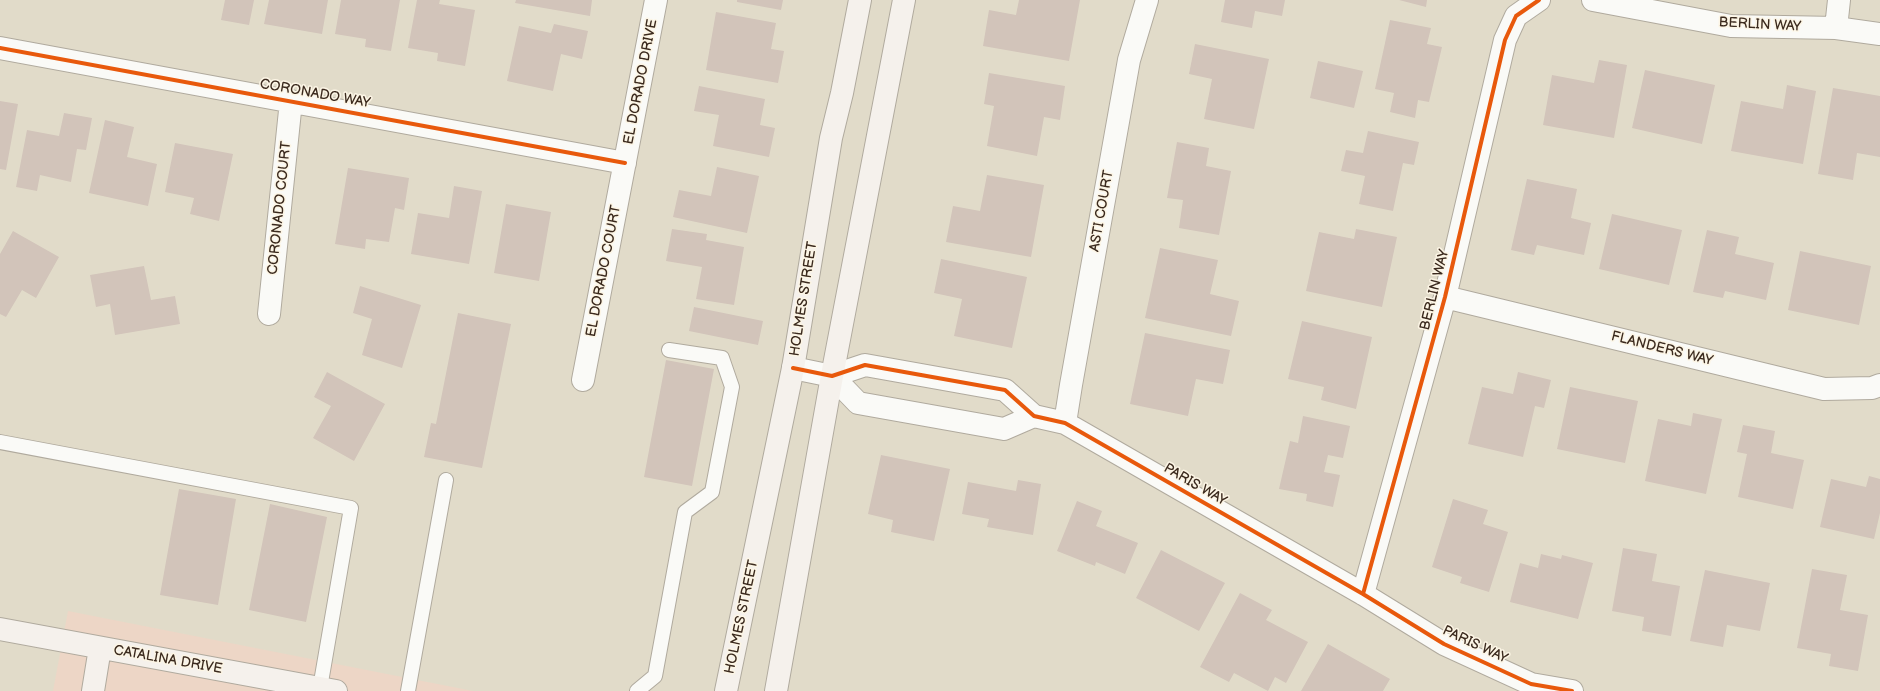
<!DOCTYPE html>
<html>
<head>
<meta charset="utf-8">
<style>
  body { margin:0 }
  canvas { display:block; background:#e1dbc9 }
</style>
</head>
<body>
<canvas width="1880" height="691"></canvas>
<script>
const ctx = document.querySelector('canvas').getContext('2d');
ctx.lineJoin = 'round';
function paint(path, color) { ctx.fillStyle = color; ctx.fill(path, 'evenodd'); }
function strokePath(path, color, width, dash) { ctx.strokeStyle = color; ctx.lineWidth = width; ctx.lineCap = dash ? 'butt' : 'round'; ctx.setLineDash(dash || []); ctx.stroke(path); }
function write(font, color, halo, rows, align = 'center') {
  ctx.font = font + ' "Balsamiq Sans",sans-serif'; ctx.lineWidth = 3; ctx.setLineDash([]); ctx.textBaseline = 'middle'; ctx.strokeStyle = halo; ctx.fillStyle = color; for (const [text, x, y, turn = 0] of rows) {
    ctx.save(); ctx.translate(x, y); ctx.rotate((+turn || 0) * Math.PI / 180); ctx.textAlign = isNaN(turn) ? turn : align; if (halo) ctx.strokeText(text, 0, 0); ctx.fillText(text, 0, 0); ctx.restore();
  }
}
paint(new Path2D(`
  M68 611 473 691H53Z`), '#edd6c6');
paint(new Path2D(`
  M225 0H254L249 25 221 20Z
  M269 0H328L322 34 264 24Z
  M341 0H400L391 51 365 47 366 39 335 34Z
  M417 0H440L439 4 475 10 465 66 437 61 438 53 408 48Z
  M516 0H592L590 16 515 3Z
  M737 0H783L781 10 737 2Z
  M1019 0H1080L1069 61 983 46 989 10 1016 15Z
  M1225 0H1285L1282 16 1255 11 1252 28 1221 22Z
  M1399 0H1427L1426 7Z
  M716 12 776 23 771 49 784 51 778 83 706 70Z
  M1390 20 1431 28 1427 44 1442 47 1429 102 1418 100 1415 118 1390 112 1394 93 1375 89Z
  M554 24 588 31 582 59 561 54 553 91 507 81 519 26 551 33Z
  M1195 44 1269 59 1254 129 1204 119 1212 79 1189 74Z
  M1599 60 1627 65 1614 138 1543 125 1552 75 1594 83Z
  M1318 61 1363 71 1354 108 1310 98Z
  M1645 70 1715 85 1702 144 1632 128Z
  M989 73 1065 86 1060 120 1044 117 1037 156 987 146 994 106 984 104Z
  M1787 85 1816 91 1803 164 1731 151 1741 101 1783 109Z
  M699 86 765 99 760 125 775 128 769 157 713 146 719 115 694 111Z
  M1833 88 1880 96V157L1857 153 1853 180 1818 174Z
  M0 101 18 104 6 170 0 169Z
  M64 113 92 118 86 150 77 149 71 182 40 175 37 191 16 187 27 130 59 136Z
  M105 120 134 127 127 157 157 164 148 206 89 193Z
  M1368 131 1419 142 1414 165 1403 163 1393 211 1359 204 1365 176 1341 171 1346 150 1363 153Z
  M1177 142 1209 148 1206 166 1231 171 1219 235 1179 228 1183 200 1167 198Z
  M175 143 233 154 219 221 190 214 194 198 165 192Z
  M717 167 759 176 747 233 673 217 679 190 711 196Z
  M348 168 409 178 404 210 395 208 389 242 366 239 365 249 335 244Z
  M987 175 1044 185 1031 257 946 242 953 206 980 211Z
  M1527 179 1577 189 1571 218 1591 223 1584 255 1537 245 1534 255 1511 250Z
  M454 186 482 191 469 264 411 254 418 213 449 218Z
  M506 204 551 212 539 281 494 273Z
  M1612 214 1682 230 1669 285 1599 269Z
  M672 229 707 234 706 240 744 247 734 305 696 299 702 267 666 261Z
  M1356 229 1397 237 1382 307 1306 291 1319 232 1354 239Z
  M1707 230 1739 237 1735 254 1774 263 1766 300 1725 291 1723 298 1693 292Z
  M13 231 59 257 36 298 22 290 6 317 0 314V254Z
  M1160 248 1218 260 1210 294 1239 301 1231 336 1145 318Z
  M1800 251 1871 266 1859 325 1788 310Z
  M941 259 1027 277 1012 348 954 336 962 299 934 293Z
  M144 266 151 300 175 296 180 324 115 335 110 304 96 307 90 275Z
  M360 286 421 305 402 368 362 355 372 319 353 313Z
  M694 307 763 321 758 345 689 331Z
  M458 313 511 324 482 468 424 457 431 423 436 424Z
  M1302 321 1372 337 1356 409 1321 400 1324 387 1288 379Z
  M1145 333 1230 350 1223 384 1196 379 1188 416 1130 404Z
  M666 360 714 369 692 486 644 477Z
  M327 372 385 404 354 461 313 438 331 406 314 397Z
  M1518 372 1551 380 1544 408 1535 406 1523 457 1468 444 1482 387 1513 394Z
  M1570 387 1638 401 1625 463 1557 449Z
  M1693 413 1722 419 1706 494 1645 481 1658 419 1691 426Z
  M1303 416 1350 426 1343 458 1328 455 1324 472 1340 475 1333 507 1306 501 1307 494 1279 489 1290 441 1298 443Z
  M1743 425 1775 431 1771 453 1804 460 1793 509 1738 497 1747 454 1737 452Z
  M881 455 950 469 934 541 891 532 893 520 868 514Z
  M1869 476 1880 479V513L1874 539 1820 527 1831 479 1866 487Z
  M1018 480 1041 484 1033 535 987 527 989 519 962 514 968 482 1016 491Z
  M179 489 236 499 218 605 160 595Z
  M1453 499 1488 510 1483 524 1508 532 1489 592 1460 583 1462 577 1432 567Z
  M1077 501 1102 511 1096 526 1138 543 1125 574 1096 562 1095 566 1057 551Z
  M270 504 327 517 306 622 249 610Z
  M1623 548 1657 554 1652 581 1680 586 1671 636 1642 631 1644 617 1612 611Z
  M1161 550 1225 583 1199 631 1136 598Z
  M1541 554 1561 559 1562 555 1593 563 1578 619 1510 602 1520 563 1538 568Z
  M1812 569 1847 575 1840 610 1868 615 1858 671 1829 666 1831 654 1797 648Z
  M1705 570 1770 583 1760 631 1727 625 1723 647 1690 641Z
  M1240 593 1272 610 1266 620 1308 642 1286 683 1275 677 1268 691 1234 673 1229 682 1200 667Z
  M1328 644 1390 679 1383 691H1301Z`), '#d2c4ba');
const lane = new Path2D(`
  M0 442 351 508 320 688
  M408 691 446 480
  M637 691 655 676 685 512 712 492 732 387 722 358 669 350`);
const street = new Path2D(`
  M1593 0 1731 26 1836 28 1880 34
  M1836 28 1839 0
  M0 48 625 163
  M1445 297 1824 389 1872 388 1880 385
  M269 314 291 101
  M793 368 832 376 865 365 1005 390 1034 416 1065 423 1363 594 1444 644 1531 684 1572 691
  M832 376 858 403 1004 429 1034 416
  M583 380 656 0
  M1065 423 1071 385 1129 60 1147 0
  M1363 594 1445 297 1505 40 1516 16 1539 0`);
const secondary = new Path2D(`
  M0 629 336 691
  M93 691 100 648
  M726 691 793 368 831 138 842 93 860 0
  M776 691 832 376 904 0`);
strokePath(lane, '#b0aa9e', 16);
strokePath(street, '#b0aa9e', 24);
strokePath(secondary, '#b0aa9e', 24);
strokePath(lane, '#fafaf7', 14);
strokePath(street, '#fafaf7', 22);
strokePath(secondary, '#f5f1ec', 22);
strokePath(new Path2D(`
  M0 48 625 163
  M793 368 832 376 865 365 1005 390 1034 416 1065 423 1363 594 1444 644 1531 684 1572 691
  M1363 594 1445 297 1505 40 1516 16 1539 0`), '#e8590c', 4);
write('14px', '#3b2a1e', '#fcf5e5', [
  ["BERLIN WAY",1760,25,3],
  ["EL DORADO DRIVE",641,82,-79],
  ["CORONADO WAY",315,94,10],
  ["CORONADO COURT",280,208,-84],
  ["ASTI COURT",1102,211,-80],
  ["EL DORADO COURT",604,271,-79],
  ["BERLIN WAY",1435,290,-76],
  ["HOLMES STREET",804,299,-81],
  ["FLANDERS WAY",1662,349,14],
  ["PARIS WAY",1195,485,30],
  ["HOLMES STREET",742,617,-78],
  ["PARIS WAY",1475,645,25],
  ["CATALINA DRIVE",168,660,10]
]);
</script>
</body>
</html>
